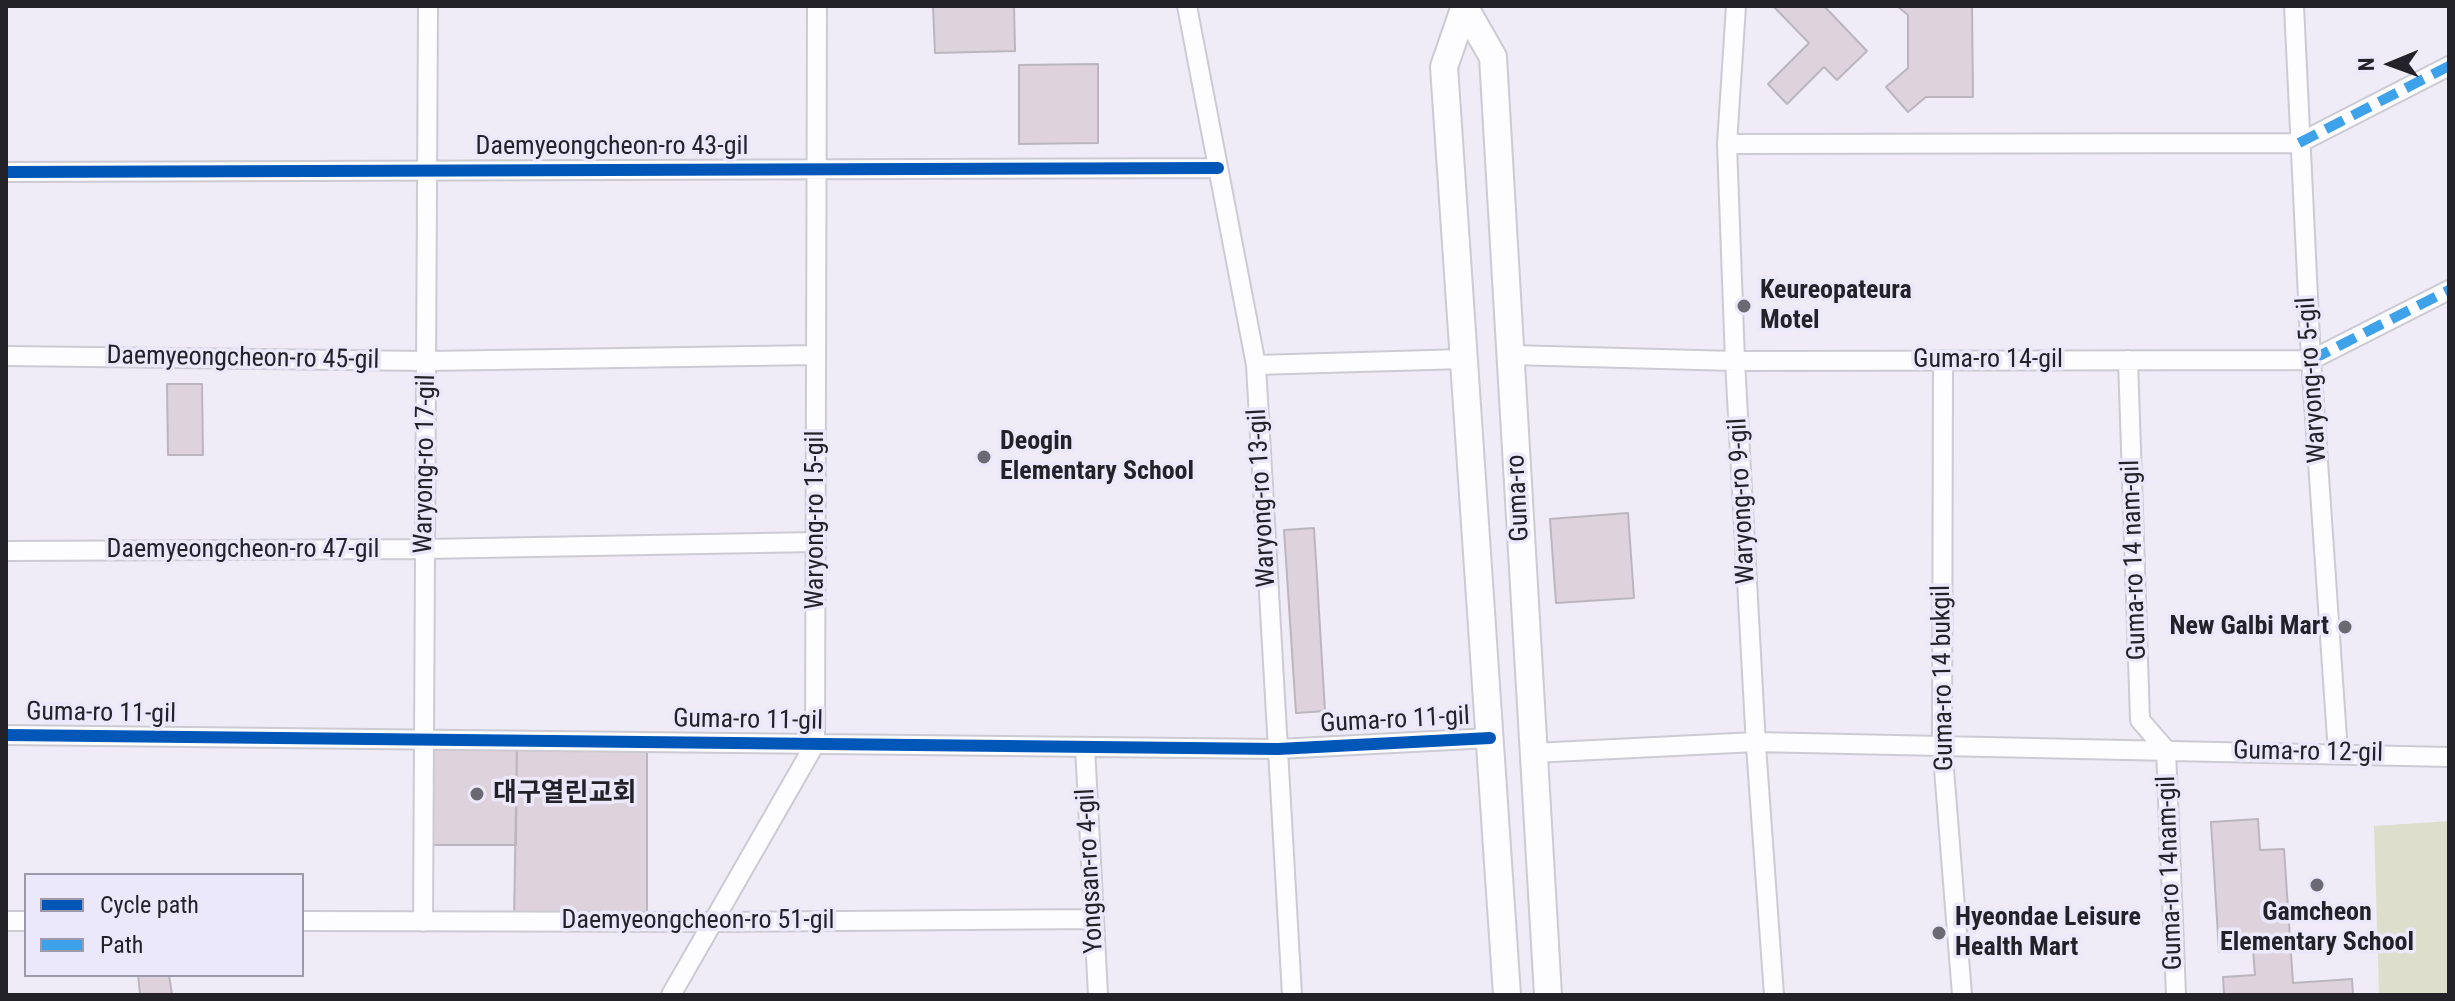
<!DOCTYPE html>
<html>
<head>
<meta charset="utf-8">
<style>
  body { margin:0 }
  #map { position:relative; width:2455px; height:1001px; overflow:hidden; background:#efecf7; font-family:"Roboto Condensed",sans-serif }
  canvas { display:block }
  .frame { position:absolute; inset:0; border:8px solid #242229; pointer-events:none }
  .legend { position:absolute; left:24px; top:873px; width:280px; height:104px; box-sizing:border-box; background:#ece8fc; border:2px solid #9c99a8; margin:0; padding:10px 14px; list-style:none; font-size:24px; color:#242229 }
  .legend li { display:flex; align-items:center; gap:16px; height:40px }
  .legend b { width:40px; border:2px solid #9c99a8 }
  .north { position:absolute; left:2351px; top:24px; width:80px; height:80px; -webkit-text-stroke:6px #ece8fc; paint-order:stroke; rotate:269deg; font-size:22px; font-weight:700; line-height:32px; text-align:center; color:#242229 }
  .north::after { content:''; display:block; margin:auto; width:28px; height:36px; background:#242229; clip-path:polygon(50% 0,100% 100%,50% 72%,0 100%) }
</style>
</head>
<body>
<div id="map">
<canvas width="2455" height="1001"></canvas>
<div class="frame"></div>
<ul class="legend">
<li><b style="height:10px;background:#0057b8"></b>Cycle path</li>
<li><b style="height:10px;background:#3ea2eb"></b>Path</li>
</ul>
<div class="north">N</div>
</div>
<script>
const ctx = document.querySelector('canvas').getContext('2d');
ctx.lineJoin = 'round';
function paint(path, color) { ctx.fillStyle = color; ctx.fill(path, 'evenodd'); }
function strokePath(path, color, width, dash) { ctx.strokeStyle = color; ctx.lineWidth = width; ctx.lineCap = dash ? 'butt' : 'round'; ctx.setLineDash(dash || []); ctx.stroke(path); }
function write(font, color, halo, rows, align = 'center') {
  ctx.font = font + ' "Roboto Condensed","Noto Sans KR",sans-serif'; ctx.lineWidth = 7; ctx.setLineDash([]); ctx.textBaseline = 'middle'; ctx.strokeStyle = halo; ctx.fillStyle = color; for (const [text, x, y, turn = 0] of rows) {
    ctx.save(); ctx.translate(x, y); ctx.rotate((+turn || 0) * Math.PI / 180); ctx.textAlign = isNaN(turn) ? turn : align; if (halo) ctx.strokeText(text, 0, 0); ctx.fillText(text, 0, 0); ctx.restore();
  }
}
paint(new Path2D(`
  M2449 821V995H2379L2374 826Z`), '#dddecc');
const building = new Path2D(`
  M933 6H1014L1015 51 935 53Z
  M1773 6H1824L1867 51 1837 80 1824 67 1787 104 1768 84 1809 43Z
  M1897 6H1972L1973 97H1926L1908 112 1886 87 1908 68V15Z
  M1098 64V143L1019 144V65Z
  M167 384H202L203 455H168Z
  M1628 513 1634 598 1556 603 1550 519Z
  M1314 528 1325 711 1296 713 1284 530Z
  M424 740H517L516 845H423Z
  M517 740 647 742V922H514Z
  M2258 819 2260 850 2284 849 2293 983 2352 979 2353 995H2224L2223 977 2255 975 2253 950 2219 952 2211 822Z
  M138 975H169L172 995H130L140 994Z`);
paint(building, '#ded3dc');
strokePath(building, '#bbb6bd', 2);
const street = new Path2D(`
  M1187 6 1256 365 1292 995
  M1736 6 1727 144 1735 361 1756 746 1774 995
  M2294 6 2311 360 2338 753
  M1727 144 2299 143 2449 66
  M6 172 1218 168
  M1511 355 1735 361 2311 360 2449 290
  M6 356 427 361 816 355
  M1943 360 1942 744 1962 995
  M2128 360 2140 720 2166 750 2176 995
  M1256 365 1464 359
  M6 551 424 549 816 542
  M6 735 1278 749 1490 738
  M1085 747 1098 995
  M1533 753 1756 742 2449 757
  M6 921H26
  M302 921 713 922 1094 919
  M423 922 428 6
  M671 995 815 744 817 6`);
const secondary = new Path2D(`
  M1465 6 1444 67 1507 995
  M1465 8 1493 57 1548 995`);
strokePath(street, '#cccad3', 22);
strokePath(secondary, '#cccad3', 30);
strokePath(street, '#fdfcfe', 18);
strokePath(secondary, '#fdfcfe', 26);
strokePath(new Path2D(`
  M2299 143 2449 66
  M2311 360 2449 290`), '#3ea2eb', 10, [20, 10]);
strokePath(new Path2D(`
  M6 172 1218 168
  M6 735 1278 749 1490 738`), '#0057b8', 12);
for (const [x, y, r, color] of [
  [1744,306,8,"#6b6971"],
  [984,457,8,"#6b6971"],
  [2345,627,8,"#6b6971"],
  [477,794,8,"#6b6971"],
  [2317,885,8,"#6b6971"],
  [1939,933,8,"#6b6971"]
]) { const dot = new Path2D(); dot.arc(x, y, r, 0, 2 * Math.PI); ctx.fillStyle = color; ctx.fill(dot); strokePath(dot, '#ece8fc', 3); }
write('26px', '#242229', '#ece8fc', [
  ["Daemyeongcheon-ro 43-gil",612,147],
  ["Daemyeongcheon-ro 45-gil",243,359,1],
  ["Guma-ro 14-gil",1988,360],
  ["Waryong-ro 5-gil",2313,380,-94],
  ["Waryong-ro 17-gil",426,464,-89],
  ["Waryong-ro 13-gil",1263,498,-93],
  ["Guma-ro",1519,498,-93],
  ["Waryong-ro 9-gil",1743,501,-93],
  ["Waryong-ro 15-gil",816,520,-90],
  ["Daemyeongcheon-ro 47-gil",243,550],
  ["Guma-ro 14 nam-gil",2135,560,-92],
  ["Guma-ro 14 bukgil",1944,678,-91],
  ["Guma-ro 11-gil",101,714,1],
  ["Guma-ro 11-gil",748,721,1],
  ["Guma-ro 11-gil",1395,721,-3],
  ["Guma-ro 12-gil",2308,753,1],
  ["Yongsan-ro 4-gil",1091,871,-93],
  ["Guma-ro 14nam-gil",2171,873,-92],
  ["Daemyeongcheon-ro 51-gil",698,921]
]);
write('bold 26px', '#242229', '#ece8fc', [
  ["Keureopateura",1760,291],
  ["Motel",1760,321],
  ["Deogin",1000,442],
  ["Elementary School",1000,472],
  ["New Galbi Mart",2329,627,"right"],
  ["대구열린교회",493,794],
  ["Gamcheon",2317,913,"center"],
  ["Elementary School",2317,943,"center"],
  ["Hyeondae Leisure",1955,918],
  ["Health Mart",1955,948]
], 'left');
</script>
</body>
</html>
